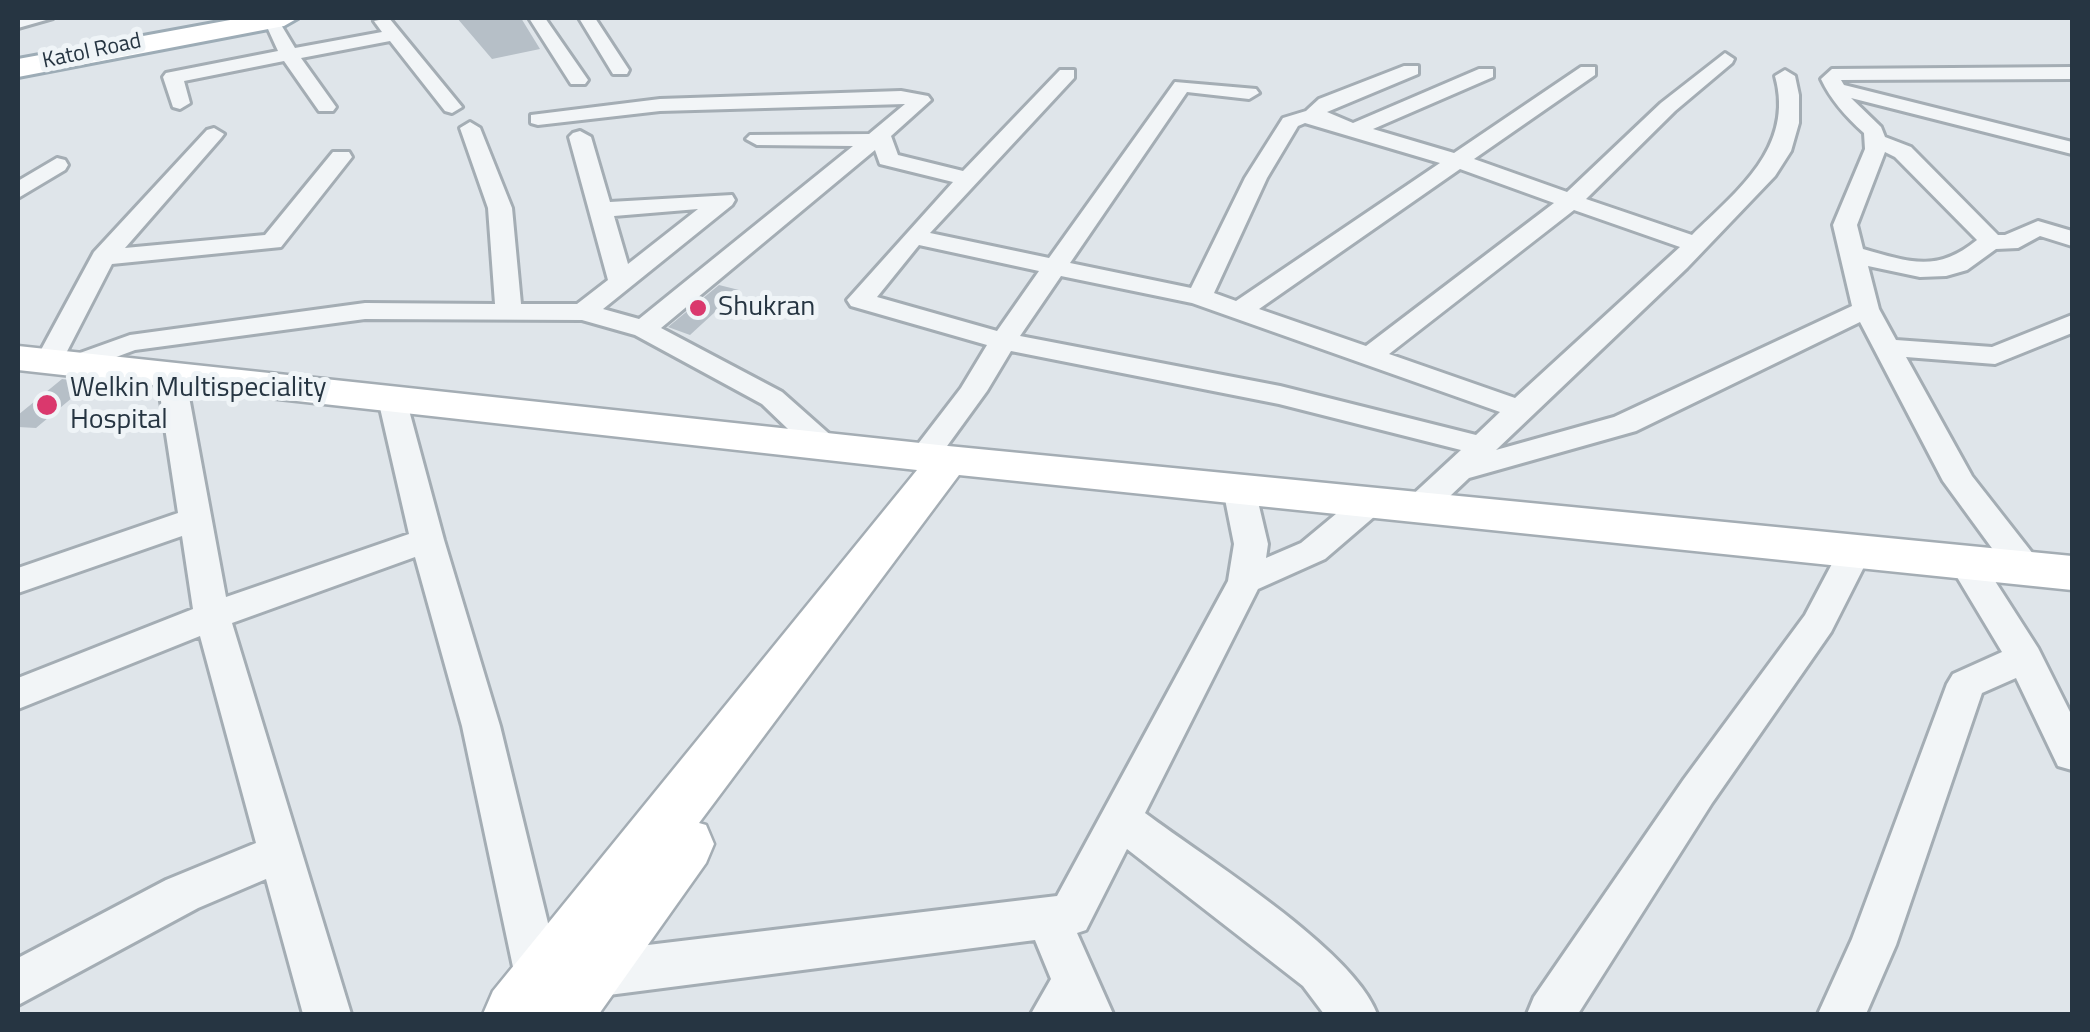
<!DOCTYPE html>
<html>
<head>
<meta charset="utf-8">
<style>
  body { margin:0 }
  #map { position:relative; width:2090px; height:1032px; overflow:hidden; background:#dfe5ea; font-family:"Titillium Web",sans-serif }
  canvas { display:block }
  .frame { position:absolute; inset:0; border:20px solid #263542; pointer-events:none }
</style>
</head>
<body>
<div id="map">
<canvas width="2090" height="1032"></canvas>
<div class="frame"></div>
</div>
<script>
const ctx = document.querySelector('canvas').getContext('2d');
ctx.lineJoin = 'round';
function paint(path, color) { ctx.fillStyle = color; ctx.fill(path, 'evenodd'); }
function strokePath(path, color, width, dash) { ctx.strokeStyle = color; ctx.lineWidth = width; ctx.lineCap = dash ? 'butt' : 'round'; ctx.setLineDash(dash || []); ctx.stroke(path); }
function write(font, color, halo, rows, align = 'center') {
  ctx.font = font + ' "Titillium Web",sans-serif'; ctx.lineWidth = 10; ctx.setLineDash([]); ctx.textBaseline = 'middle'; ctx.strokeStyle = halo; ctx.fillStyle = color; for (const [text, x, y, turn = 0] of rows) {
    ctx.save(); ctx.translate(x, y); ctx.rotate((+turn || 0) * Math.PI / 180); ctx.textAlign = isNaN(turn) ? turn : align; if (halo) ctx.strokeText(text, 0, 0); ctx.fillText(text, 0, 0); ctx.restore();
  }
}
paint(new Path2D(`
  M457 18H521L540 49 492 59Z
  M719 285 739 290 690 335 668 327Z
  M62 379 79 381 85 387 36 428 18 427V415Z`), '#b6bfc7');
const street = new Path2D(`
  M18 18H53L18 28Z
  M263 18H277L295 48 382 32 374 21 389 18 462 107 452 113 445 111 390 41 301 58 336 107 333 111H319L284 61 184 81 190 103 180 109 173 107 163 77 166 73 278 51Z
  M529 18H545L588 80 585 84H571Z
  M579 18H595L629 70 627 74H613Z
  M1725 53 1734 59 1732 63 1675 111 1586 199 1692 235C1737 191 1795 147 1775 76L1785 70 1795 76 1799 95V123L1791 151 1775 176 1687 268 1496 450 1614 417 1852 306 1833 225 1865 149 1864 133C1845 116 1831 100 1821 79L1832 69 2072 67V79L1841 80 1844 85 2072 142V154L1851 98 1881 127 1885 137 1911 147 1998 235H2005L2038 221 2072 231V246L2040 236 2018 248 1996 249 1967 270 1946 276 1920 277 1868 266 1879 309 1896 340 1992 347 2072 315V333L1995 364 1906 357 1972 476 2037 559 2042 568 2037 577 2025 580 2013 577 1943 481 1860 322 1636 431 1469 478 1430 515 1419 518 1408 515 1403 507 1408 499 1461 450 1279 404 1011 351 987 391 934 464H912L908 457 961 388 987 345 851 306 847 300 953 182 880 164 875 150 661 328 782 392 835 439 839 446 835 453H813L762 404 635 335 582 320 365 319 135 350 76 372 62 364 66 358 130 335 365 303 495 304 488 208 460 128 470 122 480 128 512 208 521 304H577L608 280 569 137 573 133 580 131 591 137 610 202 732 195 735 200 732 205 603 309 639 319 853 146 757 145 746 139 750 135 869 134 905 104 660 111 538 125 531 123V115L660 99 901 91 928 96 931 100 891 136 898 155 963 171 1060 70H1074V78L930 233 1049 258 1175 82 1256 89 1259 93 1249 99 1187 92 1070 263 1191 288 1245 178 1283 118 1306 111 1319 99 1404 66H1418V74L1327 112 1353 123 1479 69H1493V77L1373 129 1454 153 1581 67H1595V75L1474 159 1567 192 1661 103ZM1305 123 1440 163 1236 301 1214 293 1267 178 1298 126ZM1885 152 1895 157 1977 240C1937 273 1909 262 1863 249L1857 225ZM1460 169 1554 203 1366 346 1259 309ZM698 209 628 264 614 216ZM1574 210 1680 247 1515 398 1389 354ZM919 245 1039 271 997 331 877 297ZM1061 276 1192 303 1500 412 1476 435 1280 386 1020 336Z
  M214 128 224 134 221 138 125 248 265 235 333 152H349L352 157 281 247 112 264 59 367H39L35 361 94 252 207 130Z
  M57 158 65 160 68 165 65 170 18 198V181Z
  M171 367 181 369 185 375 226 597 409 534 378 399 382 393H402L406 399 444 540 500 726 556 956 1057 896 1228 581 1234 544 1223 489 1228 482 1239 478 1250 482 1255 489 1268 544 1266 558 1301 543 1360 494 1371 491 1382 494 1387 502 1382 510 1325 559 1258 589 1145 813C1205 858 1353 949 1377 1014H1324L1303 986 1127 849 1086 930 1077 933 1113 1014H1031L1051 979 1035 940 539 1004 523 997 516 981 462 726 415 557 232 623 351 1014H303L266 879 198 908 18 1005V958L166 880 256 843 200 636 18 709V678L193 609 182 536 18 593V568L178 513 157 375 161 369Z
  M1855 539 1867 543 1872 551 1831 632 1712 803 1578 1014H1527L1534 997 1684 779 1805 615 1843 543Z
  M1965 550 1977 553 2038 648 2072 716V770L2058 766 2016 678 1982 693 1896 945 1866 1014H1818L1852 939 1947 684 1953 674 2002 652 1948 562 1953 553Z`);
const secondary = new Path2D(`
  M18 346 948 446 2072 556V590L959 475 699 823 706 825 714 844 706 863 599 1014H483L493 991 917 470 18 370Z`);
const primary = new Path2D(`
  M241 18H298L284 26 18 77V59Z`);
strokePath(street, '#a4adb4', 6);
strokePath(secondary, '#a4adb4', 5);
strokePath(primary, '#9dacb6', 6);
paint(street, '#f2f5f7');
paint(secondary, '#fff');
paint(primary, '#fff');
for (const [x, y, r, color] of [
  [698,308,10,"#da386d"],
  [47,405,12,"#da386d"]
]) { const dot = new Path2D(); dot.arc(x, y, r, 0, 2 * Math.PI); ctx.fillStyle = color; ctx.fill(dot); strokePath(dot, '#eff4f7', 4); }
write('22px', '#263542', '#eff4f7', [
  ["Katol Road",92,52,-12]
]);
write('28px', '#263542', '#eff4f7', [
  ["Shukran",718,308],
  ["Welkin Multispeciality",70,389],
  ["Hospital",70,421]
], 'left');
</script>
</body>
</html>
